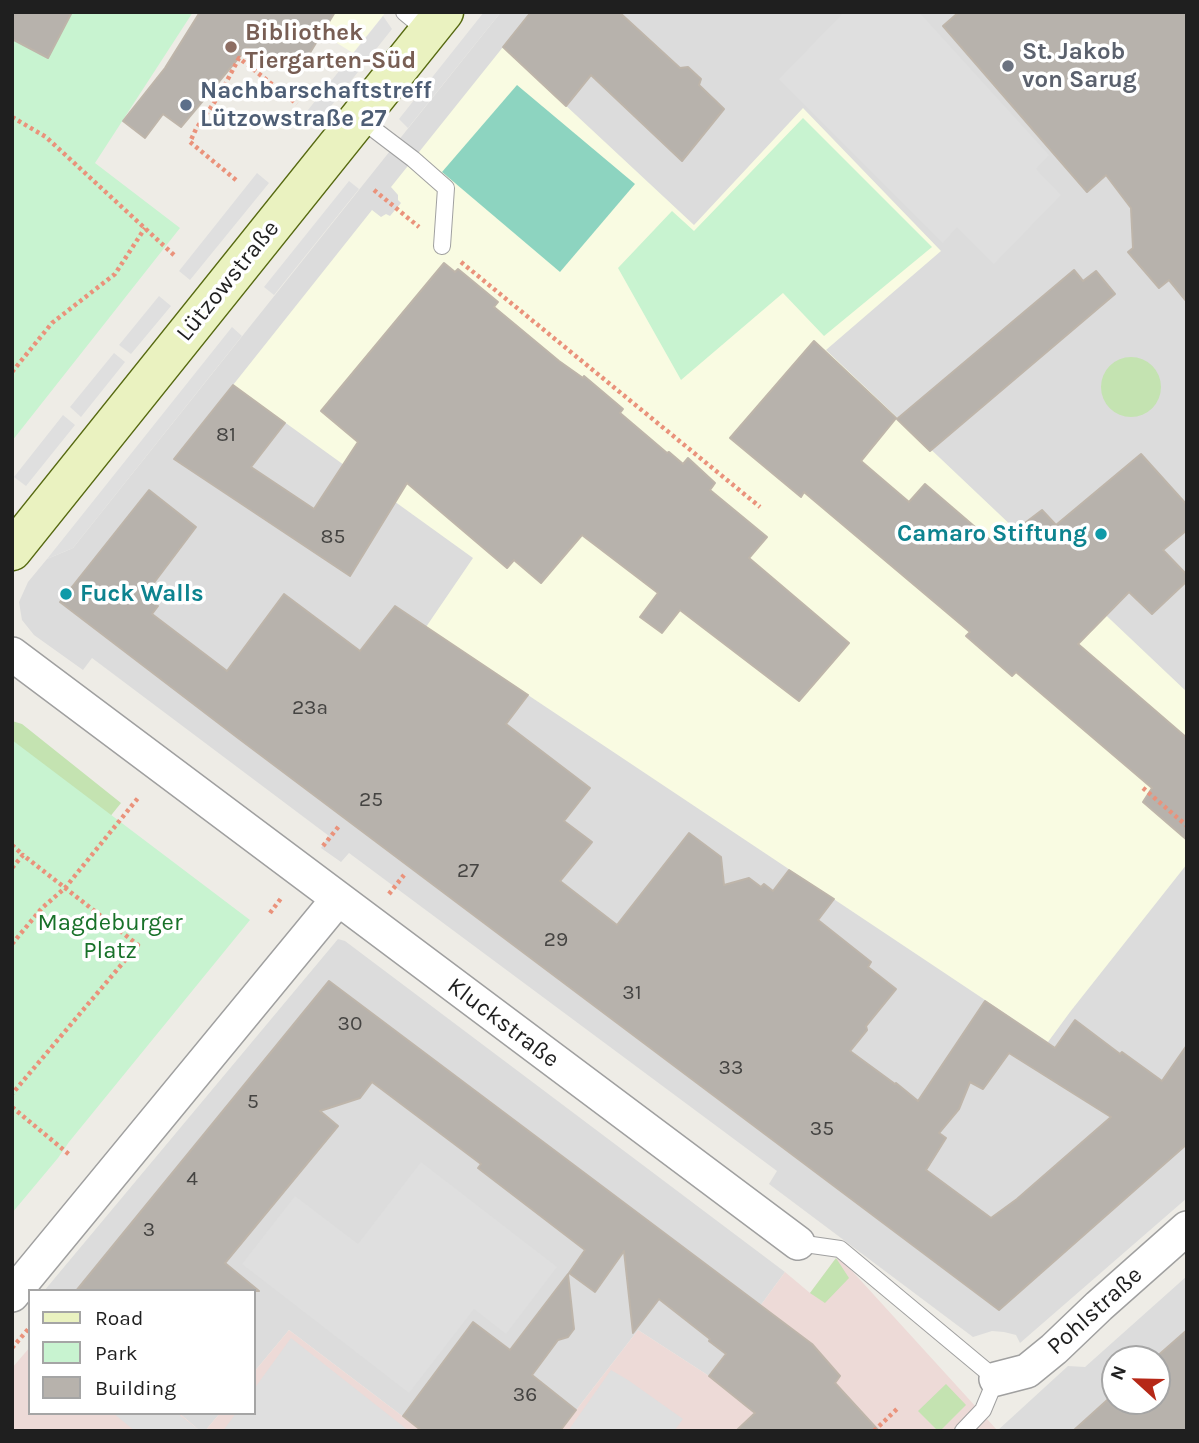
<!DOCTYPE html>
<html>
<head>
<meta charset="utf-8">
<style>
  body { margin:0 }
  #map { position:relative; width:1199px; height:1443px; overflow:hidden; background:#eeece6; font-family:Karla,sans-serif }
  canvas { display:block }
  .frame { position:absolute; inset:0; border:14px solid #1f1f1f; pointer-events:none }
  .legend { position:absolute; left:28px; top:1289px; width:228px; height:126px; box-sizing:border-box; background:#fff; border:2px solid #a5a5a5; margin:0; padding:9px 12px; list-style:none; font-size:21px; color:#1f1f1f }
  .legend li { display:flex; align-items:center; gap:14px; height:35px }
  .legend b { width:35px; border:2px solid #a5a5a5 }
  .north { position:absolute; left:1101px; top:1345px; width:70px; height:70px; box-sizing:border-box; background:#fff; border:2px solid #a5a5a5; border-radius:50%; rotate:292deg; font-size:19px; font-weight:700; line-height:28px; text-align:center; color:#1f1f1f }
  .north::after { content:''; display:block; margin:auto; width:24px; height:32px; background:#b62817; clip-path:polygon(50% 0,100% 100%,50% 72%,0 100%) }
</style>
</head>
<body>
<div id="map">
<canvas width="1199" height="1443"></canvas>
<div class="frame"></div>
<ul class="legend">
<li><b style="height:9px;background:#eaf2c0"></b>Road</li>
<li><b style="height:19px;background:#c8f3d0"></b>Park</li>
<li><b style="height:19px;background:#b7b2ac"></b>Building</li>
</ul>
<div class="north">N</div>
</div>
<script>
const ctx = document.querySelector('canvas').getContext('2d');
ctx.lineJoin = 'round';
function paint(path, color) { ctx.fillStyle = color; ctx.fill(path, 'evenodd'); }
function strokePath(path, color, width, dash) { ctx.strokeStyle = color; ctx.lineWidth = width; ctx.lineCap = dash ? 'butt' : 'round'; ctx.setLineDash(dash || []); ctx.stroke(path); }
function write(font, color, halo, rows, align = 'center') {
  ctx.font = font + ' Karla,sans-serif'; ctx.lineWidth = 7; ctx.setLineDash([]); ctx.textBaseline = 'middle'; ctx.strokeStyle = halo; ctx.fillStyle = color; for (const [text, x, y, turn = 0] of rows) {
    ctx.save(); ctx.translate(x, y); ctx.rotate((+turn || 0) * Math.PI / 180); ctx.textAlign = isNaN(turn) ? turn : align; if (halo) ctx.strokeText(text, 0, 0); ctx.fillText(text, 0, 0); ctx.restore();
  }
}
paint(new Path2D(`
  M501 12H1187V1198L1020 1343 1016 1335 1004 1332 992 1331 973 1337 769 1184 777 1171 349 853 341 862 321 848 329 836 92 658 83 670 34 635 22 620 19 602 28 582 47 559 73 548Z
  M338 939 345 941 785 1272 709 1376 638 1330 560 1431H422L289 1330 254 1372V1291H44Z
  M1187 1276V1431H997L1068 1366 1085 1367ZM1115 1359H1157V1401H1115Z
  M179 1413H220L205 1431H200Z`), '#dcdcdc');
paint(new Path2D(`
  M836 1258 843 1261 997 1430 560 1431 638 1330 709 1376 785 1272 810 1293Z
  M289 1330 422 1431H205L220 1413H254V1372Z
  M30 1347V1413H179L200 1431H12V1368Z`), '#eddad7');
paint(new Path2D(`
  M287 12H386L353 53Z
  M503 47 694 225 803 108 941 251 826 350 1187 692V864L1070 1012 1048 1042 426 627 473 558 233 385 372 210 381 217 386 214 390 216 401 203 398 200V195L391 187Z`), '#f9fbe2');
paint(new Path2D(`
  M1101 387a30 30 0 1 1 60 0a30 30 0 1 1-60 0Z
  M12 721 22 724 121 803 72 864 12 816Z
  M836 1258 849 1278 825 1303 810 1293Z
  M946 1384 966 1405 940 1431H938L918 1411Z`), '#c4e3b1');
paint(new Path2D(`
  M12 12H193L95 163 180 228 12 441Z
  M803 118 932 247 824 336 783 293 681 380 618 268 672 211 694 231Z
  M12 740 250 920 69 1142 58 1158 12 1213Z`), '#c8f3d0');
paint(new Path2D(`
  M517 85 635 184 560 272 442 172Z`), '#8dd4c0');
paint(new Path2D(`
  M484 12H501L408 128 399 119Z
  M844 12H919L1049 155 1036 169 1061 195 994 264 957 227 943 243 779 79Z
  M383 16 392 29 316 125 304 115Z
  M257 173 269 183 190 280 179 271Z
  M349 181 359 189 274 295 264 287Z
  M159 296 171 306 131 354 119 345Z
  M232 327 242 336 73 548 47 559Z
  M114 353 125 362 81 417 70 407Z
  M63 415 75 425 26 486 14 477Z
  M421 1162 557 1267 506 1334 474 1309 409 1393 242 1264 295 1196 358 1244Z
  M291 1338 409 1431H223L236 1413H254V1389Z
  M611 1370 628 1380 683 1419 674 1431H568Z
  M113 1413H177L200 1431H135Z`), '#dfdfdf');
const building = new Path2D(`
  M12 12H72L48 58 12 39Z
  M200 12H335L300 69 247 48 181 127 163 114 145 138 123 121 165 68Z
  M531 12H619L680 68 688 67 701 79 699 85 724 109 682 161 591 75 566 106 503 47Z
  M959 12H1187V302L1169 280 1159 288 1128 252 1133 248 1131 208 1106 175 1087 192 943 26Z
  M444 263 455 272 458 269 498 302 494 307 559 361 583 378 584 376 623 409 620 413 667 453 669 452 683 464 688 458 715 483 710 490 767 537 749 558 849 643 799 701 680 610 662 633 640 617 658 593 582 535 541 583 514 560 507 568 407 483 350 576 174 459 233 385 285 423 251 467 314 509 358 442 321 411Z
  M1074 270 1083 281 1096 271 1115 294 930 451 897 419Z
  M814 341 896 418 861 461 909 502 925 484 996 545 1042 510 1056 525 1141 454 1187 505V530L1163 550 1187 575V581L1152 614 1129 592 1078 644 1187 738V840L1143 802 1152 788 1016 672 1012 676 966 636 970 632 804 492 801 497 730 438Z
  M149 490 196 527 144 596 158 606 152 614 227 671 284 594 360 651 395 606 528 695 506 724 590 788 564 821 592 842 560 881 617 925 689 833 721 857 724 885 749 878 761 887 764 884 773 891 789 870 834 899 818 920 871 962 868 967 896 989 866 1026 867 1030 850 1051 895 1084 896 1083 918 1101 985 1001 1055 1048 1075 1020 1120 1054 1122 1052 1162 1081 1187 1045V1144L999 1310 238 738 60 602ZM1009 1053 1111 1117 1017 1199 991 1218 926 1170 946 1138 939 1133 959 1109 970 1082 983 1089Z
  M329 981 812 1344 840 1376 835 1383 879 1431H736L755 1413 709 1376 726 1354 709 1341 710 1339 659 1299 633 1333 624 1251 595 1292 569 1273 585 1250 478 1168 481 1164 372 1082 360 1098 320 1111 338 1126 225 1263 259 1291H76Z
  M568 1274 574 1329 568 1337 558 1340 532 1375 576 1410 560 1431H422L403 1416 473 1322 510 1350Z
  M1187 1330V1431H1073L1115 1393V1401H1157V1359H1154Z`);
paint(building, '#b7b2ac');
strokePath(building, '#beb5aa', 2);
const lane = new Path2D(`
  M404 12 428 32
  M359 118 413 159 446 188 442 246
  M798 1243 840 1249 996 1379 983 1410 963 1431`);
const street = new Path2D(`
  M12 654 798 1243
  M12 1295 338 899
  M996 1379 1027 1371 1054 1349 1099 1306 1187 1228`);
const secondary = new Path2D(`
  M12 551 444 12`);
strokePath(lane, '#a0a0a0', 18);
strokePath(street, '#a0a0a0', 36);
strokePath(secondary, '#576a11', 41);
strokePath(new Path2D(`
  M12 117 46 137 175 256
  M236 180 190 142 196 129 220 94 239 58 297 104
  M374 190 419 227
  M461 262 760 507
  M12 372 52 323 115 274 145 228
  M1143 788 1187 826
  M12 845 23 855
  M323 846 339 826
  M12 868 23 855 138 945 12 1094
  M389 894 404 875
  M270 913 282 897
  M12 944 42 908 65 888 138 798
  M12 1107 71 1156
  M12 1348 30 1327
  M874 1431 897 1409`), '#ea927b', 4.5, [3.5, 3.5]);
strokePath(lane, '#fff', 16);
strokePath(street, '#fff', 33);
strokePath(secondary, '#eaf2c0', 38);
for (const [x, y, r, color] of [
  [231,47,7,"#8d6e63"],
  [1008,66,7,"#6b7280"],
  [186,105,7,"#5c6f8a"],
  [1101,534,7,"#0f9aa8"],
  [66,594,7,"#0f9aa8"]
]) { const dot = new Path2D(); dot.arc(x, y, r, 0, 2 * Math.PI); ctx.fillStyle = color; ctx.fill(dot); strokePath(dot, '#fff', 2.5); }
write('21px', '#454442', null, [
  ["81",226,435],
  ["85",333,537],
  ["23a",310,708],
  ["25",371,800],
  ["27",468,871],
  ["29",556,940],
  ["31",632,993],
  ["30",350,1024],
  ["33",731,1068],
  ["5",253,1102],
  ["35",822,1129],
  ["4",192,1179],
  ["3",149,1230],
  ["36",525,1395]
]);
write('bold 24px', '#785e54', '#fff', [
  ["Bibliothek",245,33],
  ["Tiergarten-Süd",245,61]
], 'left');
write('bold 24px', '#5b616d', '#fff', [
  ["St. Jakob",1022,52],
  ["von Sarug",1022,80]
], 'left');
write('bold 24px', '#4e5e75', '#fff', [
  ["Nachbarschaftstreff",200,91],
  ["Lützowstraße 27",200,119]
], 'left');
write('24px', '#1f1f1f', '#fff', [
  ["Lützowstraße",228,281,-51],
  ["Kluckstraße",503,1023,37],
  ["Pohlstraße",1095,1311,-42]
]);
write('bold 24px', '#0d838f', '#fff', [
  ["Camaro Stiftung",1087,534],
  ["Fuck Walls",80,594,"left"]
], 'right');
write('24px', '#187129', '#fff', [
  ["Magdeburger",110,923],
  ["Platz",110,951]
]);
</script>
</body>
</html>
